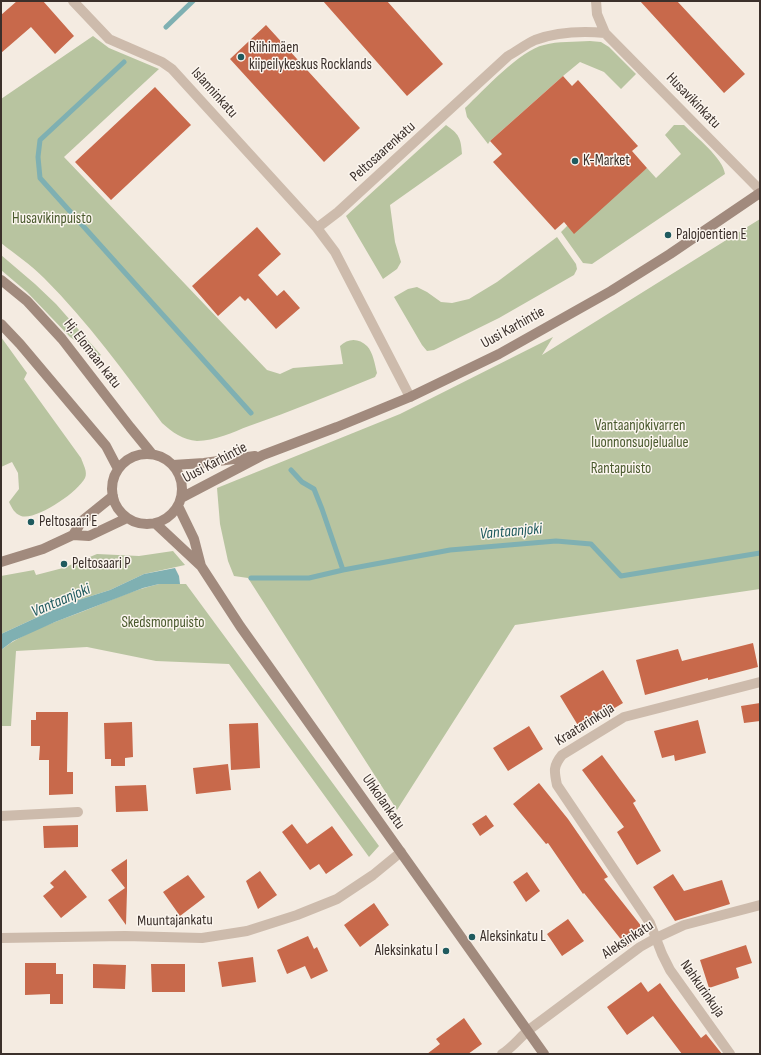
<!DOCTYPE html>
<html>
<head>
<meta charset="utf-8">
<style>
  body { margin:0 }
  #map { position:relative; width:761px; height:1055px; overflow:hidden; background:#f4ebe1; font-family:"Sofia Sans Condensed",sans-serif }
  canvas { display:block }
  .frame { position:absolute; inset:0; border:2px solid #3b302b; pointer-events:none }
</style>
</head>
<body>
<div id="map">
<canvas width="761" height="1055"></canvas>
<div class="frame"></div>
</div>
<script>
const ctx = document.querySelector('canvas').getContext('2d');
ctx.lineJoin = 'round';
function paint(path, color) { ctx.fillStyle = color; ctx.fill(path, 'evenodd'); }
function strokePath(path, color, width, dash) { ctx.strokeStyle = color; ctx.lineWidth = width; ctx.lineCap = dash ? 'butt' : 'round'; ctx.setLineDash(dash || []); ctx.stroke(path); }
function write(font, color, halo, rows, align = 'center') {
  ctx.font = font + ' "Sofia Sans Condensed",sans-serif'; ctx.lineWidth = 3; ctx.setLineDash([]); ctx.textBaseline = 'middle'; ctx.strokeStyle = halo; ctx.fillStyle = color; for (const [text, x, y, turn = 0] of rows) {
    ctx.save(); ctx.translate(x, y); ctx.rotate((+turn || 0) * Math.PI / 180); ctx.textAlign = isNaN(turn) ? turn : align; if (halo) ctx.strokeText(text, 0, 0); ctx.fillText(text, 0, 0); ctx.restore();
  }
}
paint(new Path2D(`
  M93 36 109 48 159 69 64 157 267 370 280 374 293 368 343 364 340 346C348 338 359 338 367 346 373 352 375 365 377 373L375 377C333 394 292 411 249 426 233 432 215 441 197 441 183 440 172 432 162 423 125 373 88 322 44 278 31 265 15 254 1 243V99Z
  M590 41 601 42 609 47 636 74 621 89 604 72 580 62 563 76 490 141 488 144 467 117 465 108C484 90 520 50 544 45 558 41 575 42 590 41Z
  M446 125C459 134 461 138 462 154L390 205 395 242 401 262 397 269 383 279 346 216Z
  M674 125H684C696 137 723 158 725 174L592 264 583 263 561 232 567 226 647 168 656 178 681 154 665 135Z
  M760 219V589L515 625 397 810 248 578 234 576 228 561 220 524 217 488 400 414 553 337 542 355Z
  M557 237 576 264 577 269 574 275 499 318 434 350 427 351 422 345 394 297 408 289 417 287 427 292 441 302 452 303 469 299 497 282Z
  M1 255 35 284 56 304 101 355 97 357 87 348 70 337 27 292 1 270Z
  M1 337 27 373 24 379 81 458C83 464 88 472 85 478 78 492 36 521 21 516 14 513 12 508 9 502L19 489 18 473 12 462 1 467Z
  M173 551 185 565 144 574 110 590 66 604 1 634V576L34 570 36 575 63 568 97 554 139 556Z
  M159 584H186L379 846 369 857 229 664 156 661 87 647 16 651 11 726H1V650C25 631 56 622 84 611 109 601 133 590 159 584Z`), '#b8c4a0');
paint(new Path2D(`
  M175 568 179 576 180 584H159L143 588 55 622 13 641 1 650V634L66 604 110 590 144 574Z`), '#7fb0b2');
strokePath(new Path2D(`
  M166 27 193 1
  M124 62 40 140 38 157 40 178 251 413
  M291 470 302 482 314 489 322 509 343 570
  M251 578H309L343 570 450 550 556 541 591 544 621 576 760 553`), '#7fb0b2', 5);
paint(new Path2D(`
  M17 1H43L74 36 55 54 31 27 1 53V15Z
  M323 1H387L443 64 407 96Z
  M640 1H677L745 74 724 93Z
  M266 25 360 128 324 162 230 59Z
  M563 76 572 86 578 80 638 146 632 151 647 168 574 234 564 222 555 230 493 162 502 154 490 141Z
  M155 87 191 125 111 200 75 162Z
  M257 227 281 254 258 275 277 296 284 290 300 308 276 329 248 298 245 301 240 296 218 316 192 286Z
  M753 643 758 667 708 680V678L645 695 636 660 678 649 682 661Z
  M603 670 623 703 608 712 606 710 579 727 560 696Z
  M760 703V721L744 723 741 706Z
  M36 712H68L67 772H73V794L49 795V760H39L40 746H31V720H36Z
  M698 720 706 753 675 761 674 755 662 758 654 731Z
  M132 722 133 757 125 758V766H111V759H105L104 723Z
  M258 723 260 768 231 770 229 724Z
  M529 726 543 749 508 771 493 748Z
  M602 755 636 801 633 803 661 851 637 865 617 832 624 827 582 770Z
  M228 764 231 790 196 794 193 768Z
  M539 783 568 819 608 877 604 879 646 932 627 947 584 893 583 894 548 843 546 844 513 804Z
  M146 785 148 811 116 812 115 786Z
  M486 815 494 826 480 836 472 824Z
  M292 824 307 844 332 826 353 855 326 874 319 864 310 870 282 832Z
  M78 825V847L44 848 43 826Z
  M127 859V891L126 925 108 900 125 888 111 870Z
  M65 870 87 897 61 918 43 896 54 887 50 883Z
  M260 871 277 895 258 909 246 881Z
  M527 872 540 891 526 902 513 882Z
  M673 874 684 891 722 880 730 904 675 921 653 887Z
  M188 875 205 897 180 916 163 892Z
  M374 903 389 925 360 947 344 925Z
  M568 919 584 941 562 956 547 934Z
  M308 936 314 949 317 947 328 971 311 979 305 966 287 974 277 950Z
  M746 945 752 963 736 968 739 978 709 988 700 960Z
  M253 957 256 982 222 987 218 962Z
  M25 963H56V974H63V1004H50V994L25 995Z
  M93 964 126 965 125 989 93 988Z
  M151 964H185V992H152Z
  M641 982 648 992 660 983 673 1001 701 1038 706 1034 722 1054H682L653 1016 627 1035 607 1007Z
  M464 1018 482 1044 468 1054H427L440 1044 436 1039Z`), '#c8694b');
strokePath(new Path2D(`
  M73 1 109 39 162 62 172 69 317 228 335 252 410 397
  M596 1 597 14 605 33 760 190
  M317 228 338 212 508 56C517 51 526 44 535 40 557 32 582 31 605 33
  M1 816 78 812
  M1 938 125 936 202 938 247 931 297 915 337 899 373 875 401 852
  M502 1054C513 1047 520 1037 530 1029 566 1002 603 975 640 947L656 938 684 925 760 905
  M730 1054 670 970 662 954 650 923 557 785C554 771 553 766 562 755L624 717 760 682`), '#cdbbac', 10);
strokePath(new Path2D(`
  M1 280 27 301 62 339 130 427 152 454
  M1 324 20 344 106 446 118 469
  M112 489a35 35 0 1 1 70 0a35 35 0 1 1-70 0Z
  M173 465 204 463 255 456
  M181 498 263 455 337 427 410 397 499 354 611 291 670 254 760 193
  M178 506 194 539 201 566
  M155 523 201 566 240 626 544 1054
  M73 535 82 521 113 496
  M1 562 43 549 73 535 89 536 127 518`), '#a18a7d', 10);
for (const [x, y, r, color] of [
  [241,57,4,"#1f5a5e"],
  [575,161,4,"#1f5a5e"],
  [668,235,4,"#1f5a5e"],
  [31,522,4,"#1f5a5e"],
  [64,564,4,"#1f5a5e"],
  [472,937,4,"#1f5a5e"],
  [446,951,4,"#1f5a5e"]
]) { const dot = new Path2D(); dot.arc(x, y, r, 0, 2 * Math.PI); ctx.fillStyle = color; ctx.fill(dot); strokePath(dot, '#fbf5ee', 1.5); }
write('15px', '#3b302b', '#fbf5ee', [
  ["Riihimäen",249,48],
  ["kiipeilykeskus Rocklands",249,65],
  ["K-Market",583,161],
  ["Palojoentien E",676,235],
  ["Peltosaari E",39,522],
  ["Peltosaari P",72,564],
  ["Aleksinkatu L",480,937],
  ["Aleksinkatu I",438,951,"right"]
], 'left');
write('15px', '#3b302b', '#fbf5ee', [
  ["Islanninkatu",214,93,48],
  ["Husavikinkatu",693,101,46],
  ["Peltosaarenkatu",383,152,-42],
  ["Uusi Karhintie",513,328,-29],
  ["Hj. Elomaan katu",92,354,52],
  ["Uusi Karhintie",215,463,-28],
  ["Kraatarinkuja",585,725,-32],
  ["Uhkolankatu",383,802,55],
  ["Muuntajankatu",175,921,-1],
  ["Aleksinkatu",628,940,-33],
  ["Nahkurinkuja",702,989,55]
]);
write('15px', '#4a5a2e', '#fbf5ee', [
  ["Husavikinpuisto",52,219],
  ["Vantaanjokivarren",640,426],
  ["luonnonsuojelualue",640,443],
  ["Rantapuisto",621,469],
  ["Skedsmonpuisto",163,623]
]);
write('italic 16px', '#1f5a5e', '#fbf5ee', [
  ["Vantaanjoki",511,532,-5],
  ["Vantaanjoki",61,601,-23]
]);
</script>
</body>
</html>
